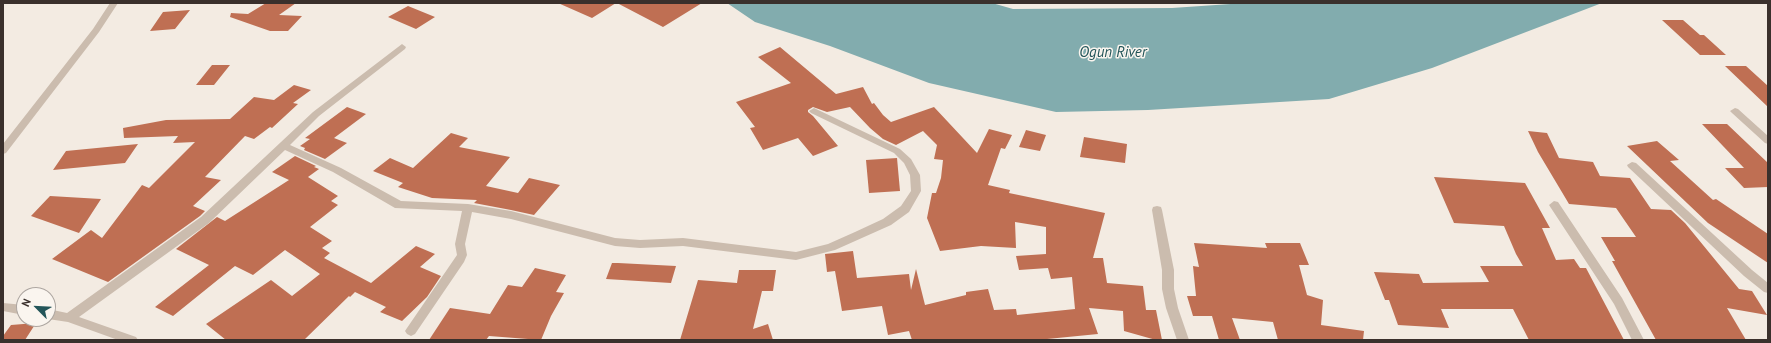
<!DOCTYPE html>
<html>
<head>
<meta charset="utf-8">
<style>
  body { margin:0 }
  #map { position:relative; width:1771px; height:343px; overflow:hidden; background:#f3ebe2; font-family:"PT Sans",sans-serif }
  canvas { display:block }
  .frame { position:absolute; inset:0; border:4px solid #3a302c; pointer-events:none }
  .north { position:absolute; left:16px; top:287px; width:40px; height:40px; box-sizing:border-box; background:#faf5ef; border:1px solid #ada6a1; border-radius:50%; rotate:294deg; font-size:11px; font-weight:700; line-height:16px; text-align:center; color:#3a302c }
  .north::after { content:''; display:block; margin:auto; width:14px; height:18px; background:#235559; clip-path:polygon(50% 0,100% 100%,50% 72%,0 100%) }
</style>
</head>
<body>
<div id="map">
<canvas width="1771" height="343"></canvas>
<div class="frame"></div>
<div class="north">N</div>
</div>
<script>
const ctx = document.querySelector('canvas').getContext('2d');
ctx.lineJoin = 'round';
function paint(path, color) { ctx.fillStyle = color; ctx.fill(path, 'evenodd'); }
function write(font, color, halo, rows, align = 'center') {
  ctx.font = font + ' "PT Sans",sans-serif'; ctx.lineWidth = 3; ctx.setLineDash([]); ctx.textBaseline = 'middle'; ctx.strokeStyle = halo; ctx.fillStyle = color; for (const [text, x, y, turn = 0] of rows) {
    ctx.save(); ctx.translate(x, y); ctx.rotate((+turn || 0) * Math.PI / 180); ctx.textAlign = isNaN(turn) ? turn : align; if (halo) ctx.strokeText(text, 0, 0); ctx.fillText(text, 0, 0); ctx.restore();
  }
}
paint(new Path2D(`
  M727 3H992L1013 9 1172 8 1245 3H1602L1432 68 1329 99 1148 110 1056 112 929 83 830 46 755 22Z`), '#82acae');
paint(new Path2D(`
  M266 3H296L279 15 302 16 288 31H270L230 17 231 13 248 14Z
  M558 3H616L592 18Z
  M617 3H702L663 27Z
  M408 6 435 17 416 29 388 17Z
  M190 10 175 29 150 31 163 12Z
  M1662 20H1683L1700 35H1704L1726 55H1700Z
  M780 47 836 94 863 87 872 104 874 103 883 115 891 122 934 107 977 153 989 129 1012 135 1005 149 1001 148 988 185 1010 190 1009 193 1105 213 1093 258H1103L1107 283 1143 286 1146 310H1156L1162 340H1156L1124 331 1123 311 1089 308 1098 334 1037 340H912L909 331 888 335 882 306 842 311 835 271 827 272 825 254 853 251 857 278 909 274 911 290 916 269 925 305 966 295V292L988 289 994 310 1016 309 1017 315 1075 309 1072 277 1051 279 1048 268 1019 270 1016 256 1046 254V227L1015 222 1016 248 981 246 940 251 927 218 932 193H936L941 178 943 160 934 159 937 145 923 131 896 145 883 139 870 128 850 107 827 112 813 107 808 110V112L813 116 838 146 813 156 798 138 763 150 750 128 755 127 736 102 791 83 758 57Z
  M212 65H230L214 85H196Z
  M1725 66H1746L1768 86V107Z
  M294 85 311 90 293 103 298 104 272 128 270 127 254 139 245 136 205 177 221 180 193 206 205 211 200 216 108 282 52 259 91 230 102 238 142 185 149 188 195 142 173 143 178 136 124 138 123 128 166 120 230 119 254 97 274 100Z
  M347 107 366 114 334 138 347 143 325 159 304 150 305 148 300 146 310 139 305 138Z
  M1702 124H1727L1768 163V187L1744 188 1725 168H1744Z
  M1026 130 1046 135 1040 151 1019 147Z
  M1528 131 1547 133 1559 158 1593 162 1600 176 1630 178 1651 209 1671 210 1685 223 1739 289 1752 291 1767 315 1727 308 1746 340H1656L1612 261H1615L1601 237H1636L1616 208 1569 204 1538 152Z
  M451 133 468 138 459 147 510 157 486 186 518 193 529 178 560 185 534 215 511 210 474 203 477 200 432 198 398 187 403 183 373 171 390 158 413 168Z
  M1084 137 1127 144 1125 163 1080 157Z
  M1657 141 1679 160 1670 161 1713 200 1716 199 1768 234V263L1708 223 1627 146Z
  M138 144 125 163 53 170 66 151Z
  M295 156 316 166 314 167 319 169 308 177 338 196 331 201 338 205 310 227 332 241 322 248 330 253 324 258 371 283 416 246 435 254 420 267 441 276 427 297 402 321 380 312 386 307 355 292 350 297 349 296 304 340H226L206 324 271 280 292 296 320 274 285 250 253 275 235 266 173 316 155 307 209 265 176 249 217 217 225 221 289 180 272 172Z
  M897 158 900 191 869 193 866 160Z
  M1434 177 1525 183 1550 228H1542L1556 260 1574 259 1580 268H1586L1624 340H1529L1513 309H1441L1449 328 1398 325 1389 300H1385L1374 272 1419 274 1423 283 1489 282 1480 266H1523L1516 254 1504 226 1454 223Z
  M50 196 101 199 79 233 31 216Z
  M1194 243 1267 248 1265 243H1300L1309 265H1299L1307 295 1323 300 1321 325 1364 331 1363 340H1278L1273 322 1232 318 1240 340H1219L1212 316H1193L1187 296H1196L1193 266 1199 267Z
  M612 263H618L676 266 671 283 606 279Z
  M535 268 566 275 556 292 564 293 551 316 541 340 489 336 486 340H429L450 308 490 314 508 285 522 287Z
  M739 270H776L773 291H762L753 329 768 324 773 340H680L698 280 737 283Z
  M36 323 25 340H3V336L11 325Z`), '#bf6f53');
paint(new Path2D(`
  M110 3H118L99 32 6 153 3 154V144L93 29Z
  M402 44 406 47 405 49 319 116 290 145 341 168 401 201 468 204 511 211 615 238 640 240 683 238 796 252 828 244 855 232 883 219 901 206 911 191 910 175 904 163 894 153 811 113 809 111 814 108 900 149 911 159 920 175 921 191 909 212 891 225 835 250 796 260 683 246 640 248 615 246 511 219 472 212 465 244 467 255 464 262 415 334 411 336 407 334 405 331 407 328 457 255 455 244 462 211 395 208 333 172 285 150 209 223 79 317 136 337 138 340H118L68 322 48 319V309L67 313 201 217 313 112Z
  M1735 108 1738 109 1768 136V144L1765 143 1732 113 1730 111Z
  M1632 162 1636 163 1752 270 1768 283V293L1764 292 1744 276 1628 167 1627 165Z
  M1554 201 1558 202 1622 298 1644 340H1632L1614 304 1549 205Z
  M1157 206 1161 207 1162 210 1174 270V289L1178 308 1189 340H1177L1166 308 1162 289V270L1152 210 1153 207Z
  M3 303 24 305V315L3 311Z`), '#cbbcae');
write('italic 15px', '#235559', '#faf5ef', [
  ["Ogun River",1113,53]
]);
</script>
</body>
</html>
